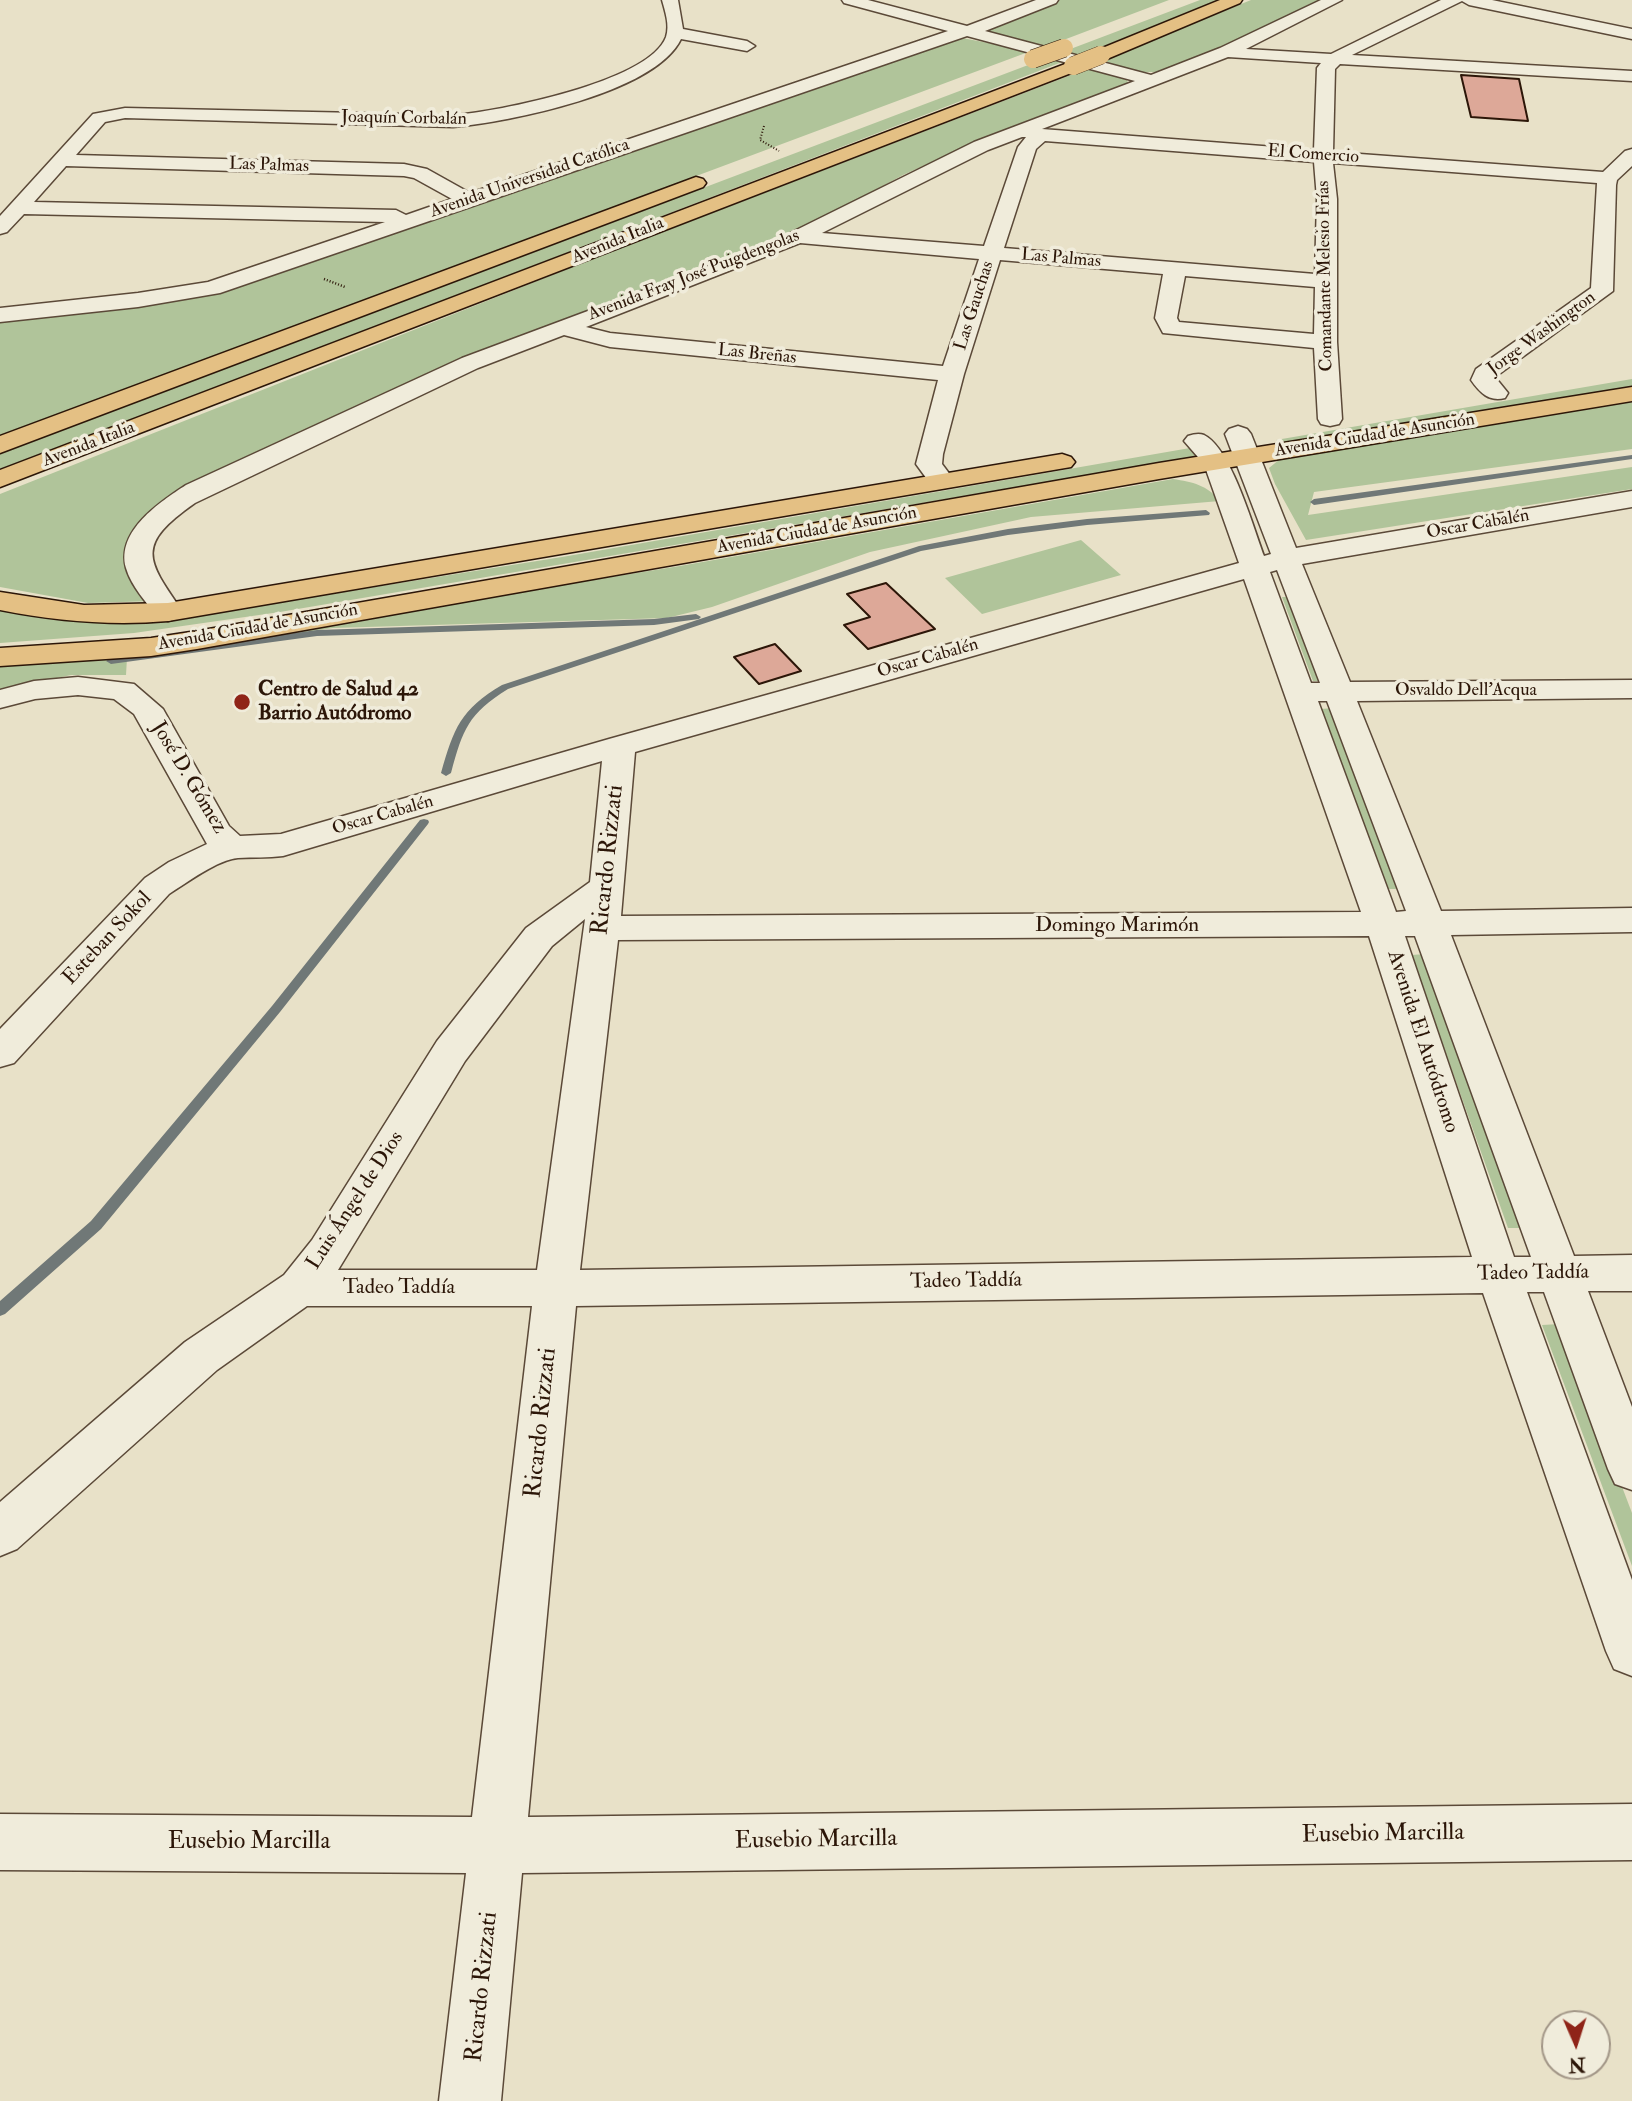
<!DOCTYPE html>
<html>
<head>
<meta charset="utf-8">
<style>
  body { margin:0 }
  #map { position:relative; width:1632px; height:2101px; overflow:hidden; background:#e8e1c8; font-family:"IM FELL Double Pica",serif }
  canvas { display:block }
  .north { position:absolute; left:1541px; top:2010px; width:70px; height:70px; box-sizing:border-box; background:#f0ecdb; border:2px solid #a29687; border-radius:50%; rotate:177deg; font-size:19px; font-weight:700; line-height:28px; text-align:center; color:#2c1608 }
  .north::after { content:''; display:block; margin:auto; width:24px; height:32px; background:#8f2418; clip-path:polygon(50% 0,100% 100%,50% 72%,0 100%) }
</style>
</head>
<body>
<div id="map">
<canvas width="1632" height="2101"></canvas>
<div class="north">N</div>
</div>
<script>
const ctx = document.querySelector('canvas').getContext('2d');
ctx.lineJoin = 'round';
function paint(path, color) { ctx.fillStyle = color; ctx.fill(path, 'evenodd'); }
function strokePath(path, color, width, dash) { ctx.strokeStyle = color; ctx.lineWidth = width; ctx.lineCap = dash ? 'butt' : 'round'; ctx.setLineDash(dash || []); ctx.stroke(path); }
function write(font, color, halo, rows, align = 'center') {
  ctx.font = font + ' "IM FELL Double Pica",serif'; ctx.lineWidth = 7; ctx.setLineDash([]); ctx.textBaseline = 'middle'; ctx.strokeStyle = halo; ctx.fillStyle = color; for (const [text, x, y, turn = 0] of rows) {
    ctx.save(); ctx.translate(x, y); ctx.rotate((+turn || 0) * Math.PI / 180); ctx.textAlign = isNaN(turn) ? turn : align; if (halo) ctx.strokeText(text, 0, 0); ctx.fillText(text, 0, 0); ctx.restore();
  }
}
paint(new Path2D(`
  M1058 0H1169L1045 47 985 30Z
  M1200 0H1223L0 471V454Z
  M1251 0H1325L1249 40 1160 72H1137L1100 62Z
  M962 38 1031 51 0 436V319L188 297Z
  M1089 68 1127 80 1128 83 1008 128 903 175 799 231 475 354 133 532 155 601 88 603 0 587V494L590 260Z
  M1632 379V388L1279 443 1276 440Z
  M1632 402V449L1314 492 1308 515 1632 467V489L1306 540 1275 484 1269 468 1280 459 1303 452Z
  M1190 448 1199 456 280 612 134 633 0 643V604L145 619 244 608 562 557Z
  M1173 479C1193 482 1207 485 1220 501L1031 517 870 552 712 607 667 618 333 628 127 658 126 675H71L0 690V662L175 647 680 566Z
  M1081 540 1121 575 982 614 945 578Z
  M1282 597H1294L1325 681H1313Z
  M1333 708 1401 889H1387L1321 709Z
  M1426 954 1525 1228H1508L1411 955Z
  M1560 1324 1632 1513V1566L1542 1325Z`), '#b0c49a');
paint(new Path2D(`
  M1632 455V459L1314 505 1310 502 1314 499Z
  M1206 510 1210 513 1209 515 1087 525 1008 535 921 551 508 689C468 714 463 729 451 773L446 776 441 773C454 728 460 710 502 685L919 546 1008 529 1087 519Z
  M696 614 701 617 699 619 654 625 317 636 111 664 106 661 111 658 317 630 654 619Z
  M424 819 428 820 429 822 428 824 280 1012 101 1229 5 1314 0 1316V1301L91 1221 272 1006 420 820Z`), '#707877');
const building = new Path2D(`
  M1461 75 1519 79 1528 121 1471 117Z
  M886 583 935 629 868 649 844 625 870 617 847 594Z
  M775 644 801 671 759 684 734 657Z`);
paint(building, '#dda898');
strokePath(building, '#2c1608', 2);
const minor = new Path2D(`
  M662 0H678L683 29 747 41 755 46 747 51 681 39C655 93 509 122 453 127L125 118 105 122 76 155 404 164 427 169 470 193 948 31 844 3 842 0H868L967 26 1036 0H1058L1056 3 985 31 1151 75 1220 48 1321 0H1342L1246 49 1331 54 1441 0H1492L1632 29V39L1469 5 1462 1 1352 55 1632 71V81L1340 64 1335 69 1333 152 1603 172 1625 151 1632 149V166L1617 180 1616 185 1613 291 1495 377 1508 393 1505 398C1489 402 1480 393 1471 380L1476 369 1591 288 1597 183 1333 163 1337 199V342L1342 419 1339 424 1330 426 1321 424 1318 419 1314 348 1163 333 1155 318 1163 274 1000 260 964 374 943 454 942 464 954 480 950 486 941 488 932 486 916 464 938 380 610 347 564 335 478 368 195 503C135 545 146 559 183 612L178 618 168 621 158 618C147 603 131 586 126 568 116 531 160 502 186 485L462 358 770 243 974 142 1135 81 967 36 220 293 138 307 0 322V308L138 293 208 282 385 222 24 214 7 232 0 234V216L93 114 125 108 453 115C497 112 649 82 666 37 670 25 665 11 662 0ZM1228 57 1321 63 1317 68 1314 150 1042 129ZM1022 137H1026L1018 147 984 246 822 233 988 150ZM1045 141 1314 162 1317 199 1315 274 1004 248 1036 149ZM66 166 404 176 414 178 452 199 406 215 396 210 34 202ZM800 243 979 259 943 366 610 333 586 327ZM1185 276 1315 287 1314 334 1179 322 1177 318Z
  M1238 426 1247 429 1251 434 1296 548 1632 491V507L1302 564 1350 682 1632 680V698L1357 701 1441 911 1632 908V932L1451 935 1574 1256 1632 1255V1291H1588L1632 1407V1490L1615 1484 1608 1469 1544 1292H1527L1632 1580V1676L1614 1669 1606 1651 1483 1293 576 1306 528 1817 1632 1804V1860L522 1873 501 2101H439L466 1873 0 1870V1814L472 1817 532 1306H307L217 1370 17 1549 0 1556V1502L185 1342 284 1275 312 1240 437 1041 526 928 590 882 602 761 283 856C268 858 253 857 238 858 219 859 186 883 169 894L14 1063 0 1067V1029L145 878 169 862 207 844 134 714 114 699 78 695 35 699 0 708V690L34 681 78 677 134 684 163 709 229 826 240 836 281 834 609 739 1239 563 1204 464 1184 441 1188 436C1194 434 1199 433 1204 435 1231 448 1253 527 1264 556L1271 554 1225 434 1229 429ZM1277 570 1320 683H1311L1270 572ZM1244 579 1361 912 621 916 635 752ZM1318 701H1327L1406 911 1396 912ZM585 919 537 1270H338L465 1061 552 946ZM1369 936 1472 1257 580 1270 618 940ZM1405 936H1415L1531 1257H1514Z`);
const major = new Path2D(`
  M1220 0H1242L1240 3 1107 59H1095L1093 55 1095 51Z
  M1073 61 1079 62 1082 66 1079 70 0 487V470Z
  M696 177 703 179 706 183 703 187 0 453V436Z`);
const highway = new Path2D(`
  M1632 387V401L1159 479 197 649 151 656 0 666V648L151 638 197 631 1159 463Z
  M1062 454 1071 457 1075 462 1071 467 168 621C111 626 56 621 0 610V592L84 605 168 603Z`);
strokePath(minor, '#5b4938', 3);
strokePath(major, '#2c1608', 3);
strokePath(highway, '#2c1608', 3);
strokePath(new Path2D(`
  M764 126 760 140 779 151`), '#2c1608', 2, [1, 2]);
strokePath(new Path2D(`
  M324 279 345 287`), '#2c1608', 2.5, [1, 2]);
paint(minor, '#f0ecdb');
paint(major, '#e4c084');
paint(highway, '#e4c084');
const majorBridge = new Path2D(`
  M1033 59 1064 48
  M1073 66 1101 55`);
strokePath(majorBridge, '#2c1608', 19, []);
strokePath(majorBridge, '#e4c084', 18);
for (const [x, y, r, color] of [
  [242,702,9,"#8f2418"]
]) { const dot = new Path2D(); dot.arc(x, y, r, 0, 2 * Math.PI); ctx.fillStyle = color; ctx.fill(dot); strokePath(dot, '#f0ecdb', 2.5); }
write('18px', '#2c1608', '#f0ecdb', [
  ["Joaquín Corbalán",404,119,1],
  ["El Comercio",1313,155,4],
  ["Las Palmas",269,166,2],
  ["Avenida Universidad Católica",530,179,-19],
  ["Avenida Italia",618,241,-22],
  ["Las Palmas",1061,259,5],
  ["Avenida Fray José Puigdengolas",694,276,-21],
  ["Comandante Melesio Frías",1326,276,-91],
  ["Las Gauchas",975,306,-72],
  ["Jorge Washington",1542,334,-36],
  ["Las Breñas",757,355,6],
  ["Avenida Ciudad de Asunción",1375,436,-9],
  ["Avenida Italia",89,445,-21],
  ["Oscar Cabalén",1478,525,-10],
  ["Avenida Ciudad de Asunción",817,531,-10],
  ["Avenida Ciudad de Asunción",258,628,-10],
  ["Oscar Cabalén",928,659,-16],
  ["Osvaldo Dell'Acqua",1466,691],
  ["Oscar Cabalén",383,816,-16]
]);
write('bold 21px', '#2c1608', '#f0ecdb', [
  ["Centro de Salud 42",258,690],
  ["Barrio Autódromo",258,714]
], 'left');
write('21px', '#2c1608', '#f0ecdb', [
  ["José D. Gómez",188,778,59],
  ["Domingo Marimón",1117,926],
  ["Esteban Sokol",108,939,-47],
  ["Avenida El Autódromo",1422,1042,72],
  ["Luis Ángel de Dios",356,1201,-57],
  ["Tadeo Taddía",1533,1274,-1],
  ["Tadeo Taddía",966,1282,-1],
  ["Tadeo Taddía",399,1288]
]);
write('24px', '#2c1608', '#f0ecdb', [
  ["Ricardo Rizzati",609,860,-84],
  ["Ricardo Rizzati",542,1423,-84],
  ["Eusebio Marcilla",1383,1835,-1],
  ["Eusebio Marcilla",816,1841,-1],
  ["Eusebio Marcilla",249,1843],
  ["Ricardo Rizzati",483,1987,-84]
]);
</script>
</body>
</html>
